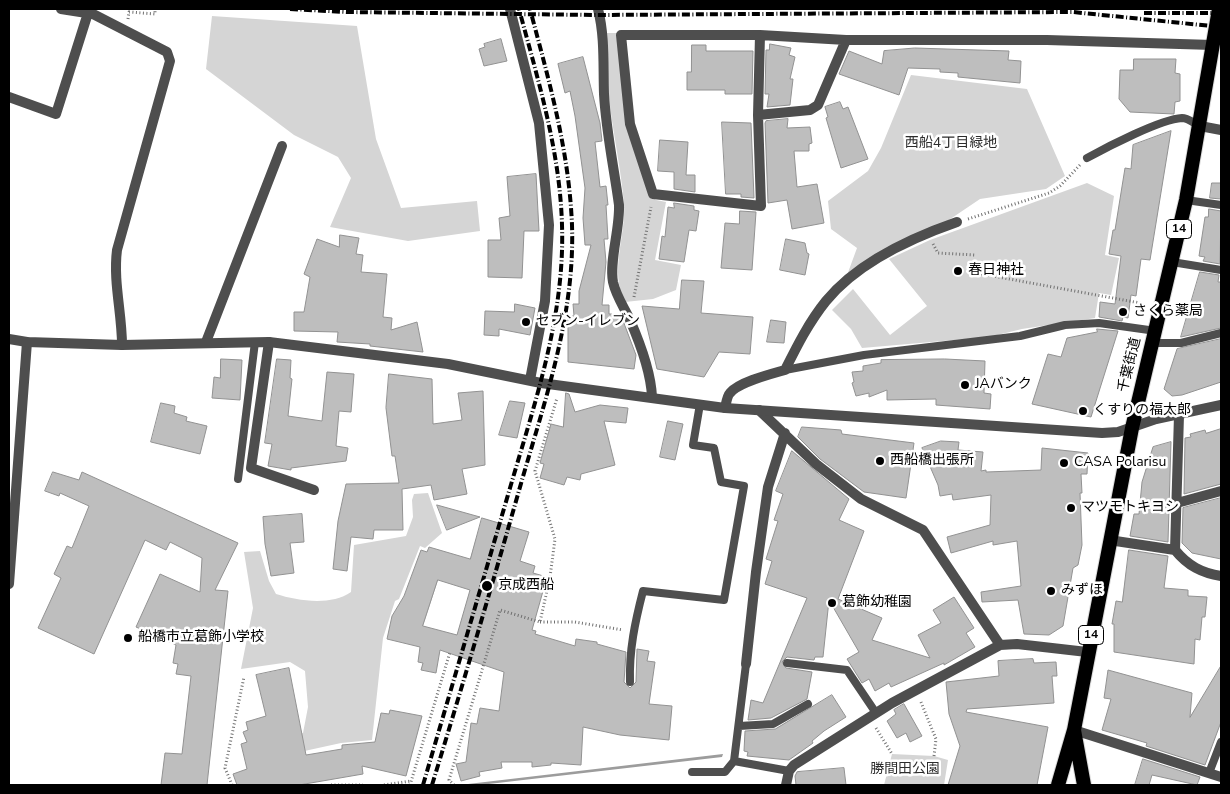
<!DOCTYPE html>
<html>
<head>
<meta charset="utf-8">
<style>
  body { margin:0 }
  #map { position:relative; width:1230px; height:794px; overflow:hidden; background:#fff; font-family:"Nunito Sans",sans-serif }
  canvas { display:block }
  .frame { position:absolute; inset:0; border:10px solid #000; pointer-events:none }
</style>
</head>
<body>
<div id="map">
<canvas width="1230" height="794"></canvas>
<div class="frame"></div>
</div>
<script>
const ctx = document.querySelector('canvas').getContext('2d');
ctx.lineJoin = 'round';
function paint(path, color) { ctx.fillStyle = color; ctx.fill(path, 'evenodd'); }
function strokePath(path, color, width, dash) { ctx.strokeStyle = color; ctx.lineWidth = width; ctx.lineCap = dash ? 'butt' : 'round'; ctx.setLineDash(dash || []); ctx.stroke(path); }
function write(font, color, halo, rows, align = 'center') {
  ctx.font = font + ' "Nunito Sans","Noto Sans JP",sans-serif'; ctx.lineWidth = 5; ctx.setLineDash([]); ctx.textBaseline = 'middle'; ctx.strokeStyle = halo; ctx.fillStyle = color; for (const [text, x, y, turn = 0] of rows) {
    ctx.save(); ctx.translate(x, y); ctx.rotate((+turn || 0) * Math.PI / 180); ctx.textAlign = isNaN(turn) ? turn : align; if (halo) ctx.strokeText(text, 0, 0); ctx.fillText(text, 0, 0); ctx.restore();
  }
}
paint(new Path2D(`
  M212 16 357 26 376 139 401 208 477 201 480 231 408 241 330 227 351 178 338 157 294 135 206 69Z
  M606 33H618L626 126 649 194 656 200 666 202 655 260 681 265 676 290 653 299 625 302C609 271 626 237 624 204 621 169 613 133 609 98 607 76 609 54 606 33Z
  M911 75 1027 89 1065 176 1046 189 980 199 937 228 846 278 857 248 831 229 828 201 868 171 881 148Z
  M1087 183 1114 196 1105 255 1119 258 1111 295 1099 293 1095 318 1022 329 989 337 862 348 851 329 832 310 853 289 890 335 927 306 889 259 930 240Z
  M428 493 442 533 425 548 420 546 399 599 395 601 383 638 372 740 341 743 277 757 270 741 303 733 308 707 305 671 290 662 241 669 253 608 244 552 260 551 269 581 276 594C298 601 331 606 351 592L354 545 406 536 413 517 412 500 414 494Z
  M892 754 934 756 948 760 944 785H884Z`), '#d5d5d5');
paint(new Path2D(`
  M723 754 722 757 480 785 468 784Z`), '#9c9c9c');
const building = new Path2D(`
  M501 39 507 61 484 66 479 49 485 47 484 44Z
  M770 44 791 48 789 55 795 57 790 79H793L790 105 767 107 769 94H765L766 50H769Z
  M692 45H706V51H753L752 94H725V90H687V72H691Z
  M915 48 1009 51 1008 60 1021 61 1020 83 958 77V73L940 72V69L908 68 899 95 839 74 849 51 882 64 884 51Z
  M583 57 600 123 602 141 595 142 600 187 606 186 608 205H606L608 239H604L606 262 602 305H609V314H619L622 318 636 355 634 369 568 362V316H574L573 304H579V291L591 245H585L583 218 585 188 575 116 570 91 565 93 558 64Z
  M1134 59H1176L1175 73 1180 74V101L1175 102 1174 114 1130 112 1119 99 1120 70H1133Z
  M840 102 843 109 848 107 868 159 841 168 826 118 828 117 825 107Z
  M788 119 787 128 810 127 812 143 809 144V151H794L797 187 817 184 824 223 792 229 787 200 768 203 765 123 766 121Z
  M722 122 751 123 754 198 741 197V194H726Z
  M1171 131 1150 260 1141 259 1136 296 1131 295 1128 318 1123 317 1122 321 1099 317 1100 302 1115 304 1121 256 1109 254 1113 230H1115L1125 168 1131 169 1133 145Z
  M660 140 688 142 686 175H695V192L674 189V172L658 171Z
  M536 174 539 231H524L522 278 488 277V240H501L499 218 510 216 507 177Z
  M1212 183H1221V199L1210 198Z
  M674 203 694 206V210L699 211 696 231 689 230 684 262 659 259 662 236 665 237 668 207 674 208Z
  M1209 209 1221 211 1220 264 1203 261 1205 257 1199 256 1205 217H1208Z
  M740 211 756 212 752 270 721 268 725 223 739 224Z
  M340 235 359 238 356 254 363 255 361 272 387 274 383 317 392 318 391 330 417 322 423 352 370 346V344L337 342 338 332 294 331V312H304L310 277 304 274 317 239 339 247Z
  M786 239 805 243 807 253 809 254 805 275 780 270Z
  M1200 272 1219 275 1218 282H1221V328L1181 337Z
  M682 280 704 281 701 313 753 317 750 354 719 352 704 377 657 369 642 306 679 309Z
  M515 304 535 308 530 335 499 329V336L484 335 485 311 514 312Z
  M771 320 786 322 784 343 767 342Z
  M1097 329 1118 331 1091 417 1032 404 1048 354 1061 357 1067 338 1097 332Z
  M1221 339V382L1182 395 1172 396 1164 389 1177 349Z
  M221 359 242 360 240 400 212 398 214 377 220 378Z
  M277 359 291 360 290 378 292 379 288 416 322 421 327 372 354 374 351 412 339 411 336 446 348 448 346 461 291 468V470L268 466 272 444 265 443Z
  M945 359 985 361 984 393 991 394 990 409 936 405V399L887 400V390L869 397V393L856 396 852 383 854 382 852 372 863 371V366L881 363V360Z
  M389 374 432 379 433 424 462 420 458 393 483 391 485 465 462 469 467 494 434 500 431 485 402 489 403 530H374L373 539 351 537 347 571 333 569 338 521 346 484 399 483 395 456H392L386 408Z
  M566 393 569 394 575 412 600 405 628 408 626 423 604 421 615 465 581 474 580 480 567 477 564 485 540 478 544 464 540 463 551 424 563 427Z
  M510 401 525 403 517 438 499 435Z
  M161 403 175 406 174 413 187 417 186 421 207 426 200 454 151 442Z
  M668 421 683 424 675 460 660 457Z
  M802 427 841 430 842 434 914 443 906 498 864 492 820 459 798 437Z
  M1221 429V484L1184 494 1185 438 1191 437 1190 434 1205 430 1206 433Z
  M941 441 959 442 958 450 983 452 981 471 986 470V472L1041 470 1042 448 1088 453 1087 474H1081L1082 493H1080L1082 545 1078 565 1073 568 1063 626 1049 635 1024 634 1018 600 982 602 981 592 1021 586 1017 541 993 545V541L951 553 947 537 990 525 991 495 953 500 952 494 940 496 938 485 922 448Z
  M1171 442 1168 542 1130 536 1134 514H1139L1142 482 1153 447Z
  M792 451 849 499 839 520 864 531 838 599 882 618 872 640 930 658 918 635 941 623 933 610 954 597 974 628 966 633 975 647 944 665V663L891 687 889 683 875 691 869 679 862 683 847 659 859 652 829 600 823 657H815L814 660 787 657 782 662 786 668 812 672 807 699 771 718 748 720 751 700 763 703 807 598 765 584 772 561 766 559 778 521 774 520 783 494 776 491Z
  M53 472 79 480 82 472 238 543 215 590 228 591 207 785H161L165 753 182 754 191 676 176 674 178 664 173 663 176 645 136 627 160 574 200 592 202 558 170 542 166 550 145 540 94 654 38 628 61 578 54 574 67 546 72 548 89 506 60 493 59 496 45 491Z
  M1221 498V559L1192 553 1182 543 1183 508Z
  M437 505 480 517 447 530Z
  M302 514 304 542 290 543 294 573 271 576 265 544 263 517Z
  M482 518 529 532 520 561 535 566 533 573 547 577 532 630 536 631 535 634 575 646 576 639 597 642V644L626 652 624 682 630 688 636 682 637 649 649 651 647 661 655 662 649 704 672 706 669 740 620 735 583 727 581 765 551 763V765L532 767V762H501L502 768 479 772 480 776 461 781 456 764 466 762 471 723 477 724 480 708 499 711 504 672 440 650 436 673 421 670 423 663 418 662 420 647 387 639 392 616 404 596 421 550 427 552 429 547 470 559ZM438 580 470 590 457 635 423 626Z
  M1129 550 1168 556 1164 588 1188 590V596L1207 597 1205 617H1202L1200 640 1195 639 1194 664 1114 652V624H1112L1116 601 1122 602Z
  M1033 659 1034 663 1056 662 1057 676H1052L1054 703 967 709 966 712 1048 727 1037 785H948L960 746 949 714 946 682 999 676 998 661Z
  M1221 666V722L1205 765 1146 746 1147 743 1102 730 1111 699 1104 698 1108 670 1192 693 1190 717Z
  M289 668 306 755 342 749V745L375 742 381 713 389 714 390 710 422 716 406 776 362 766 363 774 299 785H237L233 774 247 769 241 744 247 742 243 732 248 730 246 722 266 716 256 675Z
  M832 695 846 717 824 731 812 741 813 743 789 760 747 756 748 752 744 751 745 731 775 729Z
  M904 704 922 736 910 742 906 733 897 738 887 721 896 714 894 710Z
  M1143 759 1200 777 1197 785 1152 775 1149 785H1135Z
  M844 768 846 785H796L795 776 797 772Z`);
paint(building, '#bebebe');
strokePath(building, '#929292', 1);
const trunk = new Path2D(`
  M1074 730 1084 785
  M1058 785 1074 730 1132 428 1186 200 1219 9`);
strokePath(trunk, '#dbdbdb', 16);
strokePath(new Path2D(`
  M128 19 129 12 155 14V9
  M968 219 1049 193 1060 186 1080 165
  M933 244 938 253 975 255
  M971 272 1140 303
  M634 297 651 207
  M540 622H575L623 630
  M921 702 936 739 934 756
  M876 728 892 754
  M232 785 225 768 244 677
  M331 785H363
  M384 785 411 781
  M410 785 450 652
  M454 785 449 780 500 610 540 622 550 577 555 539 535 471 557 398`), '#707070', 3, [1, 2.5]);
strokePath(new Path2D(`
  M1087 158C1107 147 1161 119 1182 118 1188 118 1195 124 1200 126
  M1186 200 1221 205
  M1172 262 1221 270
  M1152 343H1181L1221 333
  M785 370 864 355 1020 336 1065 325 1099 323 1156 331
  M238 479 255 342
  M787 663 847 670 876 713
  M746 664 734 761 789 771
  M630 682C629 650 635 622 643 591L724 600 744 486 721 482 714 448 693 445 700 404
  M739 726 773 724 808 704
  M692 772H725L734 761
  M1209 773 1221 742`), '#4e4e4e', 8);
strokePath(new Path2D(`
  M61 9 93 14 167 52 170 61 117 250C113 282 122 313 122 345
  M510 9 539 123 549 225 545 301 530 380
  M598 9C605 37 603 65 604 94 606 131 614 168 619 205 620 229 609 261 613 282 616 296 624 307 630 320 640 343 651 372 652 397
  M760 35H621L630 124 653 194 761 206 758 115 760 35 846 40H1047L1213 45
  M9 97 56 114 88 13
  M758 115 810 110 818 105 846 40
  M206 342 282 146
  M269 342 251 468 314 490
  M725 408C726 404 727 396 730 393 739 382 771 374 785 370 797 346 809 322 826 301 858 262 911 238 957 222
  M759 410 816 464 861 499 923 530 1000 645
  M1179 415 1175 550C1188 566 1202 573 1221 576
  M1177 503 1221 491
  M1109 540 1175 550
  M9 584 27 342
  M746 664 756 572 768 487 785 433
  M1074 730 1221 777
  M786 785 789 771 794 765 892 703 1000 645 1017 644 1087 652`), '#4e4e4e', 10);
strokePath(new Path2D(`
  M1200 126 1221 130
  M9 339 27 342 122 345 269 342 448 364 541 383 725 408 1102 433 1118 432 1156 419 1221 405`), '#4e4e4e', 10);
strokePath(trunk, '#000', 14);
strokePath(new Path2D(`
  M290 9 346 12 596 15 1073 12 1221 27
  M1144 13H1221
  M423 785C452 686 481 587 510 488 535 402 565 316 562 225 560 151 538 80 519 9
  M432 785C463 684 493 582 522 480 546 397 575 314 572 225 569 150 549 81 530 9`), '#000', 4, [8, 2.5, 1, 2.5]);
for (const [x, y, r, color] of [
  [958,271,5,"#000"],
  [1123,312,5,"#000"],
  [526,322,5,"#000"],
  [965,385,5,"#000"],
  [1083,411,5,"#000"],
  [880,461,5,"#000"],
  [1064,463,5,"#000"],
  [1071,508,5,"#000"],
  [487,586,6,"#000"],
  [1051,591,5,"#000"],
  [832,603,5,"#000"],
  [128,638,5,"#000"]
]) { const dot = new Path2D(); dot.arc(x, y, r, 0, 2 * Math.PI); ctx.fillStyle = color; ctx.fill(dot); strokePath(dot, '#fff', 2); }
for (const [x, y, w] of [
  [1179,229,25],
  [1091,635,25]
]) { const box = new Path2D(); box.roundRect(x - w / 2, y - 9.5, w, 19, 4); ctx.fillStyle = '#fff'; ctx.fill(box); strokePath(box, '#000', 1); }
write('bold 12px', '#000', null, [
  ["14",1179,229],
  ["14",1091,635]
]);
write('14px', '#2c2c2c', '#fff', [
  ["西船4丁目緑地",951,144],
  ["勝間田公園",905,770]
]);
write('14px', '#000', '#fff', [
  ["春日神社",968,271],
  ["さくら薬局",1133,312],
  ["セブン-イレブン",536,322],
  ["JAバンク",975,385],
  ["くすりの福太郎",1093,411],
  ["西船橋出張所",890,461],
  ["CASA Polarisu",1074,463],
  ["マツモトキヨシ",1081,508],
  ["京成西船",498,586],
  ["みずほ",1061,591],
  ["葛飾幼稚園",842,603],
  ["船橋市立葛飾小学校",138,638]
], 'left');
write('14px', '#000', '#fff', [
  ["千葉街道",1130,365,-76]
]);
</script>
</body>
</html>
